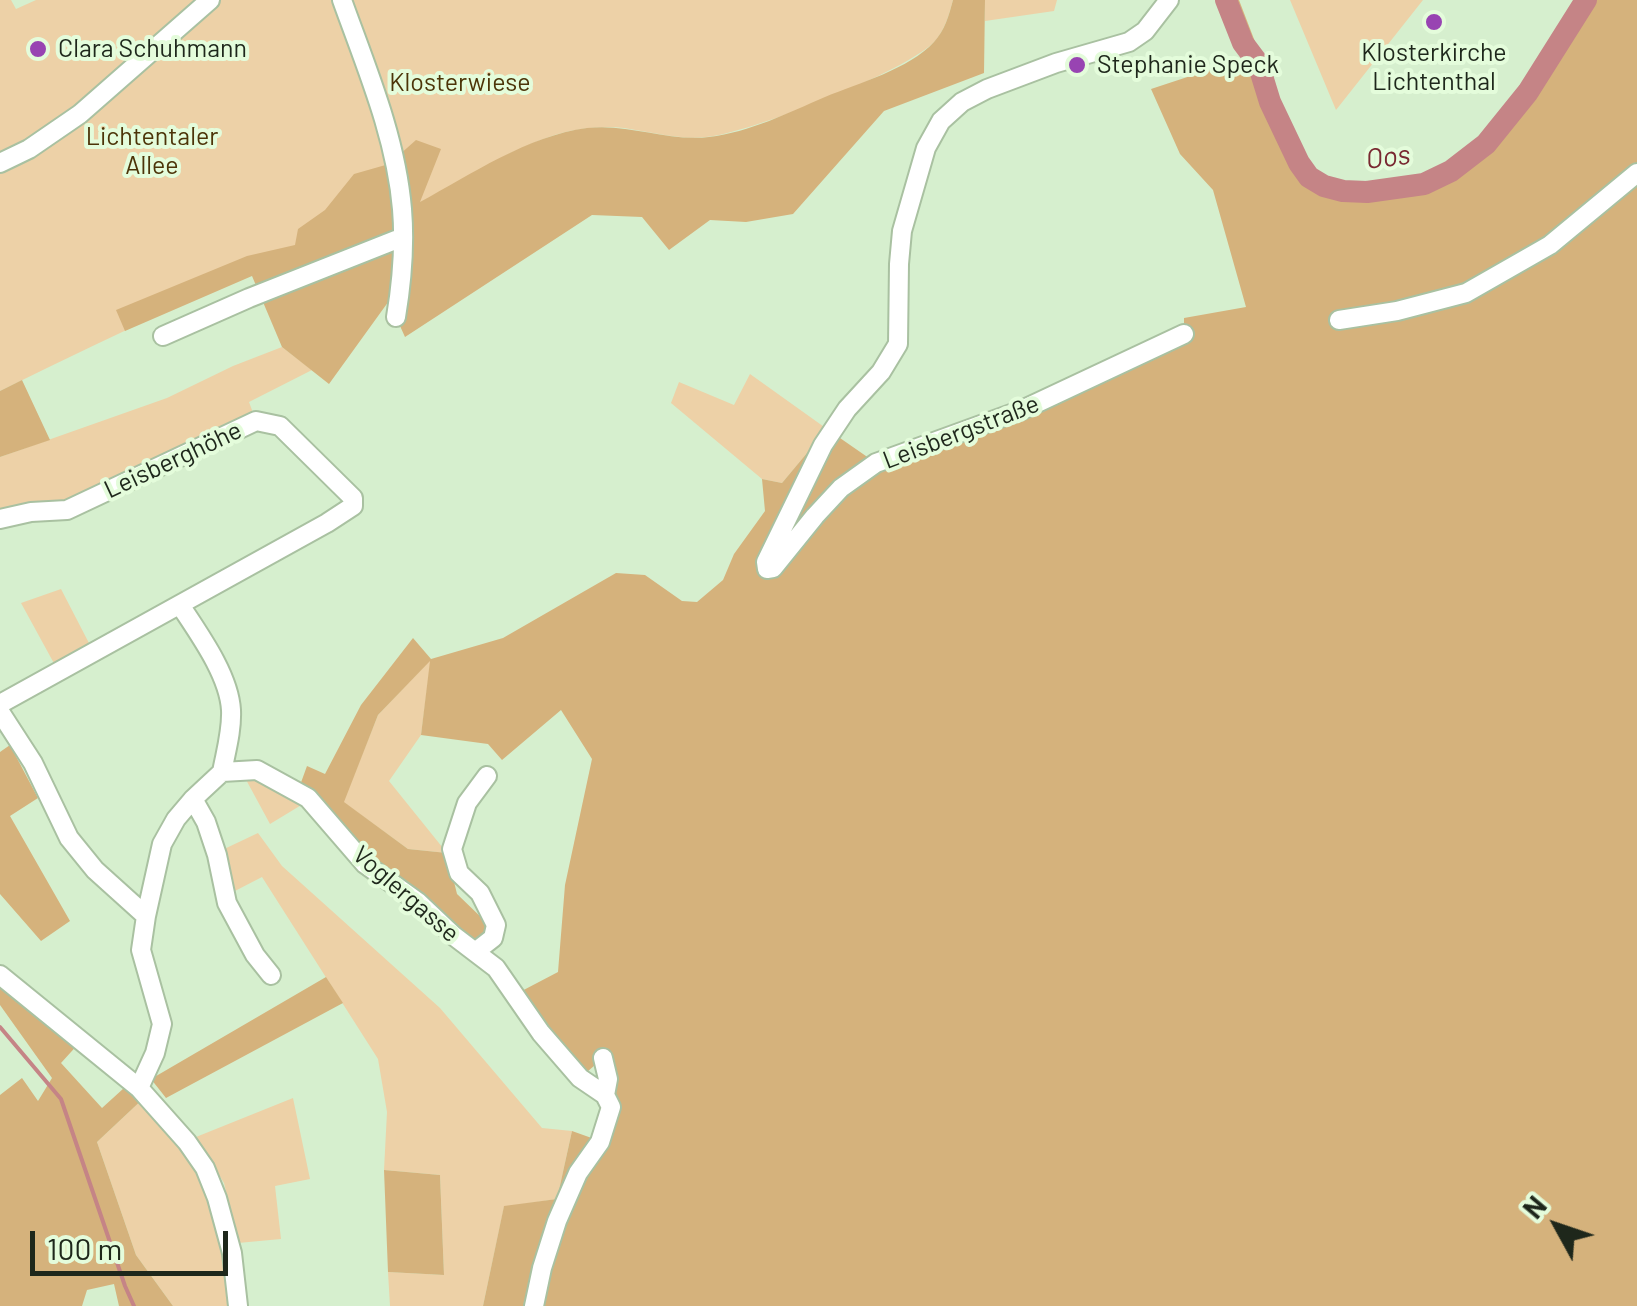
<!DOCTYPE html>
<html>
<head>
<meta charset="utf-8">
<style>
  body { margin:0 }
  #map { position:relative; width:1637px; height:1306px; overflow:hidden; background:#d6efce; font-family:Barlow,sans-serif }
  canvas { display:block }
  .north { position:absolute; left:1507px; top:1176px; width:100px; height:100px; -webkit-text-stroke:8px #e4fcdb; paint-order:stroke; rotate:310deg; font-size:28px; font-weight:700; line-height:40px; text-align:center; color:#1e271b }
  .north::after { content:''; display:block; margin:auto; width:35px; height:45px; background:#1e271b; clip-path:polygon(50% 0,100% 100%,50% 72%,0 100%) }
  .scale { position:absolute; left:30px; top:1231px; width:198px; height:45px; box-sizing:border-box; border:5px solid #1e271b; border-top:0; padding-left:12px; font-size:30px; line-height:35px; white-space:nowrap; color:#1e271b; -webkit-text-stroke:8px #e4fcdb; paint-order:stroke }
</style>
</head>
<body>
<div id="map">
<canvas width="1637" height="1306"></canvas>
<div class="north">N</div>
<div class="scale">100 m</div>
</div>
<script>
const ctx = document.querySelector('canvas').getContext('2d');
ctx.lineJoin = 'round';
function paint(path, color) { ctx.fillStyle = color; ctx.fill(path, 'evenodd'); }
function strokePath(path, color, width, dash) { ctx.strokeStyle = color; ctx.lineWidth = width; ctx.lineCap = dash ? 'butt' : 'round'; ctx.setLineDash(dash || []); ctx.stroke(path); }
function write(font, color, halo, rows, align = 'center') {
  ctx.font = font + ' Barlow,sans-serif'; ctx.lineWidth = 8; ctx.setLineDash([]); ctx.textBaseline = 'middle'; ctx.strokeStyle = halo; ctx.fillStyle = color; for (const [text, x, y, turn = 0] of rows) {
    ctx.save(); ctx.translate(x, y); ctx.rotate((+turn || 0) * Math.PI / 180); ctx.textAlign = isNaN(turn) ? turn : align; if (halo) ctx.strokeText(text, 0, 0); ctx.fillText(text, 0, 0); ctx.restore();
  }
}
paint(new Path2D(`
  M0 0H11L16 9 36 0H953C949 15 945 29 935 41 908 71 747 134 706 137 678 140 652 132 624 128 600 125 572 129 549 137 497 155 451 189 401 212 333 244 261 270 192 300 127 329 63 360 0 391Z
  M985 0H1057L1054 11 985 21Z
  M1290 0H1423L1336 110Z
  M282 347 312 370 249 402 256 421 108 492 0 519V457L167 398 233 366Z
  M750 374 827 429 782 483 762 479 671 403 679 382 734 405Z
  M61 589 91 647 56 667 21 603Z
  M431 659 421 735 389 781 447 853 408 849 343 802 378 715Z
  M257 775 303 804 270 824 244 776Z
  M258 833 282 866 440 1008 542 1128 572 1131 557 1199 504 1207 483 1306H390L388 1272 444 1275 440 1175 384 1170 387 1112 378 1059 262 877 233 892 220 851Z
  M146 1096 205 1168 236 1306H173L136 1255 97 1142Z
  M293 1098 310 1179 275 1186 281 1239 238 1243 224 1183 196 1137Z`), '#edd1a7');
paint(new Path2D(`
  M953 0H985L984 73 884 111 793 214 746 222 710 220 669 250 642 217 592 215 405 337 396 317 399 287 329 384 282 347 252 276 125 331 116 310 247 256 295 245 298 229 325 210 354 174 389 164 416 140 441 149 420 202C472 174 527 136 587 128 629 123 668 142 709 137 750 132 788 113 825 97 859 83 909 69 934 42 945 30 949 15 953 0Z
  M1220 0H1239L1297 151 1311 172 1328 184 1361 189 1418 181 1449 167 1482 141 1554 44 1582 0H1637V1306H483L504 1206 557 1199 572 1131 600 1141 611 1107 602 1059 580 1078 516 994 558 972 565 885 592 759 561 710 502 760 488 744 421 735 430 661 378 715 344 802 408 849 447 853 457 894 485 921 488 934 474 949 365 864 299 788 307 766 325 774 361 705 413 638 431 659 503 638 616 573 645 575 682 601 697 602 723 580 734 554 765 511 762 479 782 483 827 429 876 463 1184 334V318L1246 307 1213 190 1180 154 1151 89 1242 59Z
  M22 380 50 440 0 457V391Z
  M10 745 38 798 10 816 70 921 41 941 0 894V752Z
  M0 975 81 1041 61 1063 102 1108 124 1088 146 1096 97 1142 136 1255 173 1306H119L114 1284 87 1290 82 1306H0V1095L22 1078 38 1101 52 1078 0 1005Z
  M326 977 343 1003 166 1098 151 1079Z
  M384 1170 440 1175 444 1275 388 1272Z`), '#d5b27c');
strokePath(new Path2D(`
  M0 1027 61 1099 125 1286 134 1306`), '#c58486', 4);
strokePath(new Path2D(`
  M1226 0 1243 43 1258 63 1270 102 1299 163 1309 177 1324 186 1343 191 1367 192 1424 184 1451 171 1486 144 1528 92 1586 0`), '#c58486', 22);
const minor = new Path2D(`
  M342 0C366 67 396 137 402 209 405 245 402 281 396 317
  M0 163 29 149 80 114 210 0
  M1339 320 1397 311 1466 293 1550 245 1637 173
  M163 336 249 298 403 237
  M0 519 31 512 67 510 256 421 280 426 353 498V506L327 523 0 704
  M767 569 766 562 823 445 847 409 881 372 898 344 899 264 902 231 926 148 941 121 962 102 987 89 1056 63 1129 42 1145 31 1169 0
  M767 569 773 568 815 516 841 488 876 463 1022 410 1184 334
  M180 605C199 634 229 675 231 710 232 731 226 751 222 772
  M0 712 33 763 69 838 95 870 146 916
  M193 799 206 822 217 855 227 903 255 955 271 975
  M475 952 493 938 496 925 480 893 459 873 452 849 467 803 487 776
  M0 975 139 1088 187 1142 205 1168 217 1198 232 1253 238 1306
  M139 1088 155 1053 162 1024 141 950 146 916 162 844 176 819 193 799 222 772 257 770 308 798 365 864 418 902 454 936 496 968 541 1033 580 1078 605 1095
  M534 1306 542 1268 557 1221 578 1173 600 1142 611 1107 605 1095 608 1079 603 1058`);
strokePath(minor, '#a9c1a1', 22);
strokePath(minor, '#fff', 18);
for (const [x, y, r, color] of [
  [1434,22,10,"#9844b2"],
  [38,49,10,"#9844b2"],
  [1077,65,10,"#9844b2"]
]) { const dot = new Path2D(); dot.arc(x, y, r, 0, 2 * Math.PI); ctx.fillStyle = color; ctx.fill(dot); strokePath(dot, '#e4fcdb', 4); }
write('25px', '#1e271b', '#e4fcdb', [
  ["Clara Schuhmann",58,49],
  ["Klosterkirche",1434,53,"center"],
  ["Lichtenthal",1434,82,"center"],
  ["Stephanie Speck",1097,65]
], 'left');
write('25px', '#4c3408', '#e4fcdb', [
  ["Klosterwiese",460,83],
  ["Lichtentaler",152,137],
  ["Allee",152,166]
]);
write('25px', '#1e271b', '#e4fcdb', [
  ["Leisbergstraße",961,432,-21],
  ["Leisberghöhe",173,460,-25],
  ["Voglergasse",406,894,41]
]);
write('italic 28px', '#792931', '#e4fcdb', [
  ["Oos",1388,157,-7]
]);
</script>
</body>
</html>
